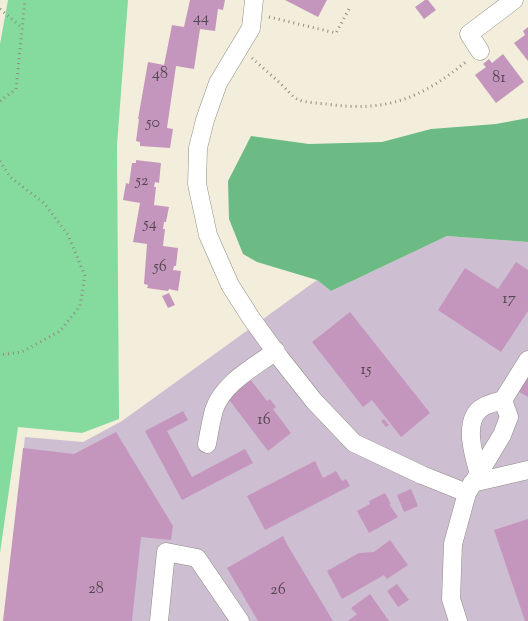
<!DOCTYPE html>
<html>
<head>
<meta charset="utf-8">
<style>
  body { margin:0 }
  canvas { display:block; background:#f2eedb }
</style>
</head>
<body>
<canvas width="528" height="621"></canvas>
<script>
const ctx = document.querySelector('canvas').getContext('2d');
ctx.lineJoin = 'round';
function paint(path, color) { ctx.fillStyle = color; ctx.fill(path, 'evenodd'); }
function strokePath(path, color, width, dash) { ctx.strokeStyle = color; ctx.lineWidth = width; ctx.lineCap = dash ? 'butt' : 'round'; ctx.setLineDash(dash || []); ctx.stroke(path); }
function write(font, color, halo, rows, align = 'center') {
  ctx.font = font + ' "Sorts Mill Goudy",serif'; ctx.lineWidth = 4; ctx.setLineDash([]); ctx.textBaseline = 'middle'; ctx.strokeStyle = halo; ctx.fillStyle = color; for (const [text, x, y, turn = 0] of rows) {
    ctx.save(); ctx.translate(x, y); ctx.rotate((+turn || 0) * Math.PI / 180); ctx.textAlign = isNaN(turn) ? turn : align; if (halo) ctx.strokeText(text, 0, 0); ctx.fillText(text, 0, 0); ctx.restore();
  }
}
paint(new Path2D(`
  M447 236 528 242V621H4L25 437 83 442 122 421 317 280 331 291Z`), '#cdbed2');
paint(new Path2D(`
  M8 0H128L117 145 119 419 82 433 18 427 0 553V44Z`), '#85db9e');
paint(new Path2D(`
  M528 118V242L447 236 331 291 317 280 257 262 243 254 229 219 228 181 251 136 309 144 382 142 431 129 496 124Z`), '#6cbb85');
paint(new Path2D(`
  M190 0H225L223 10 218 9 215 31 200 29 194 69 176 66 167 128 173 129 170 148 140 146V142L136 141 139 119H138L148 62 164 65 172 25 184 27Z
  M285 0H327L318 17Z
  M425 0H428L436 10 424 19 415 7Z
  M528 27V61L514 43 525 35 523 31Z
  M503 54 524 82 496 103 475 75 486 67 483 64 489 59 492 63Z
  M136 160 161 163 159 183 155 182 154 187H156L154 205 169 207 166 222H164L163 229H165L163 246 178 248 176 266H174L173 270 181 271 178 291 169 289 168 291 147 288 148 285 144 284 147 244 133 242 140 203 123 200 126 183 129 184 132 163H136Z
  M516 262 528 270V311L501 352 438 310 465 268 498 289Z
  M169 293 175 305 168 308 162 296Z
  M350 312 430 413 401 437 372 400 363 407 312 342Z
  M528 376V397L518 391Z
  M250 379 267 401 270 399 276 407 273 409 291 433 268 451 227 397Z
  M183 411 188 420 167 431 192 477 245 449 253 463 182 500 145 431Z
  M384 419 389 425 386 427 381 421Z
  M116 432 173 526 171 540 141 537 132 621H3L23 448 74 454Z
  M315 461 323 478 336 471 342 481 346 479 350 486 265 530 247 496Z
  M411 489 418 506 404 512 397 495Z
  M385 493 391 504H389L398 517 369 533 357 511 370 504 369 501Z
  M528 519V621H525L494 530Z
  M283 536 288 546 333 621H258L227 568Z
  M390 540 408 565 387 579 384 575 342 599 327 571 359 553 374 552Z
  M397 584 409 600 398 607 387 591Z
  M370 594 389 621H348L357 614 351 608Z`), '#c596bd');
const minor = new Path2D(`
  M254 0 251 28 218 83 205 120 198 148 197 184 208 235 230 285 251 318 280 358 314 401 354 443 422 475 467 493
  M480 51 469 34 514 0
  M503 400 528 360
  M207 444C209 433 211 421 214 410 223 383 254 367 276 351
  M472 483 528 470
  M159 621 166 552 197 558 240 621
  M458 621 451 599 453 544 467 493 502 435 509 417 503 400C496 402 486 404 480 409 463 423 474 457 479 474`);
strokePath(minor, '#8e8c83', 19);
strokePath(new Path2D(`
  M0 9 21 27
  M269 17 336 33 349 9
  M252 58C263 68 275 78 286 89 289 92 293 97 297 99 305 103 319 103 327 104 386 113 422 98 467 61
  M0 101 16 89 25 0
  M0 161 10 177 44 203 68 235 85 276 80 306 60 331 22 352 0 355`), '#8e8c83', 3, [1, 4]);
strokePath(minor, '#fff', 18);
write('16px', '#524650', null, [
  ["44",201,19],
  ["48",160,75],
  ["81",499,79],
  ["50",153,124],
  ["52",142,182],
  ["54",150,225],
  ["56",160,268],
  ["17",509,300],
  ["15",366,371],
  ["16",264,421],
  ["28",96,590],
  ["26",278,591]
]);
</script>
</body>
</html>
